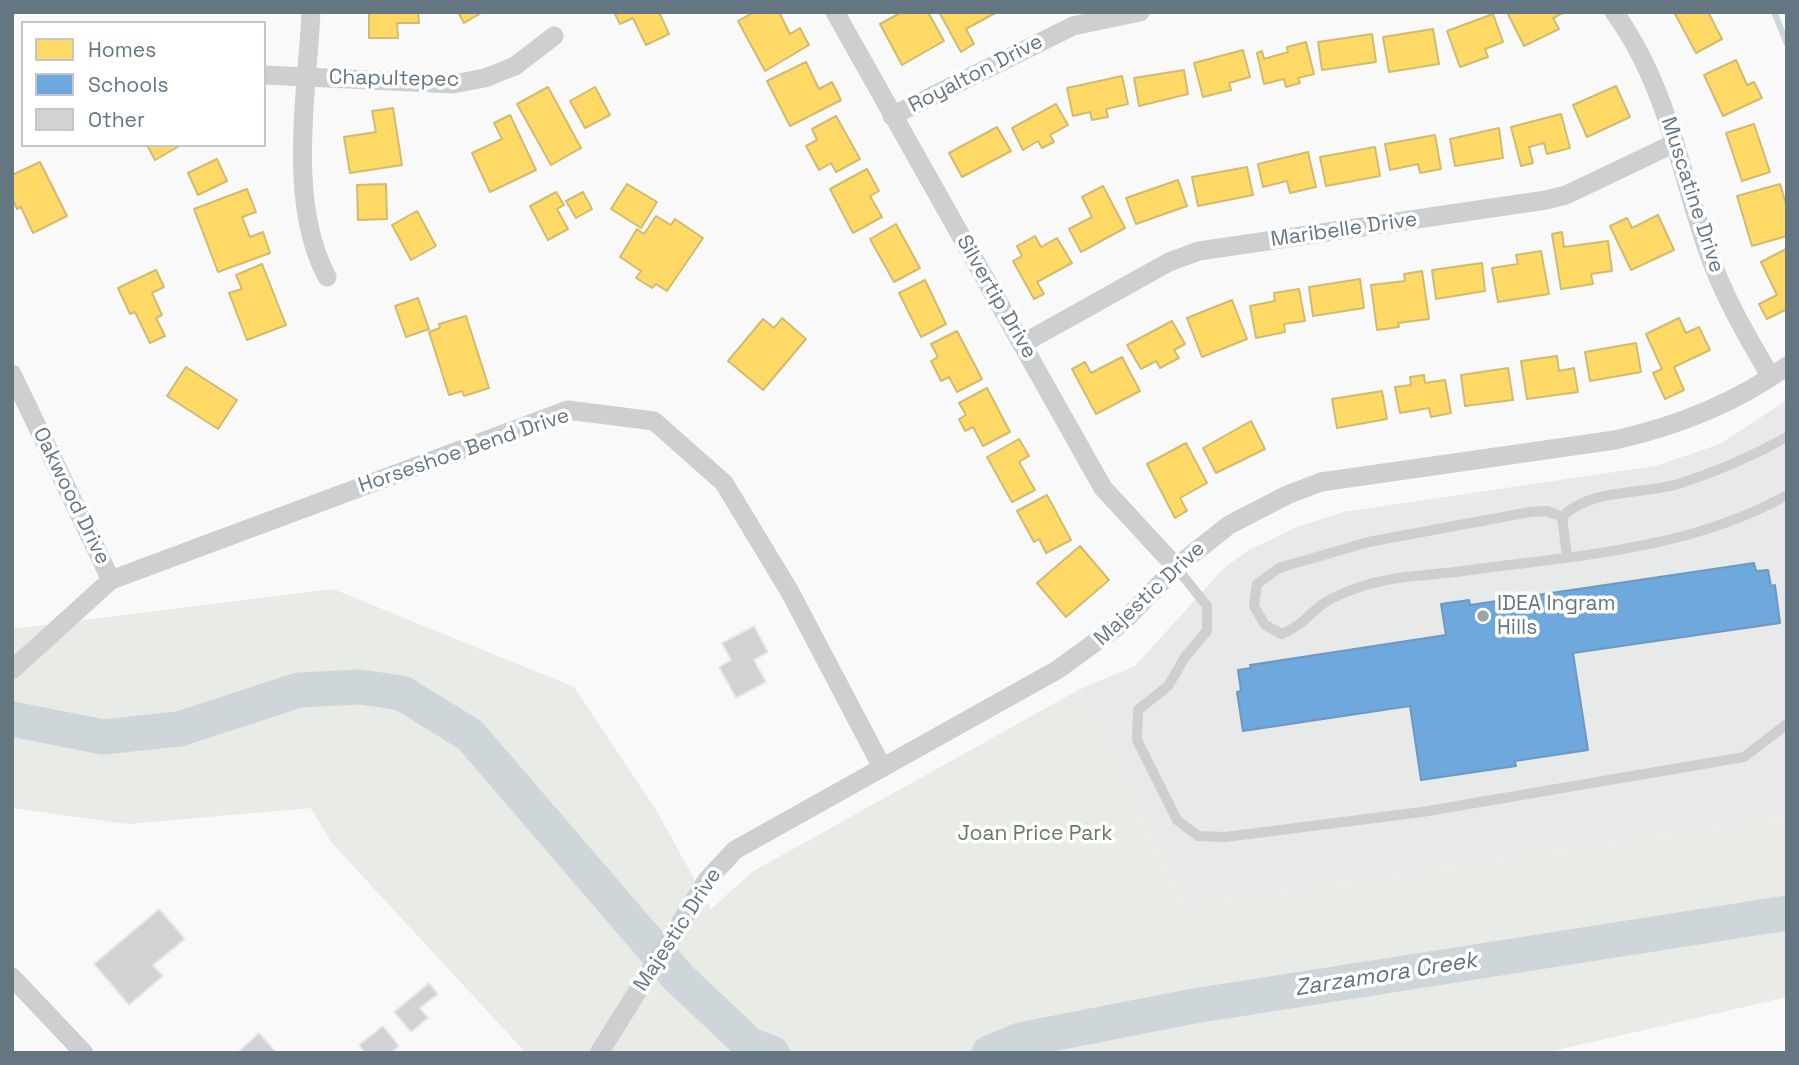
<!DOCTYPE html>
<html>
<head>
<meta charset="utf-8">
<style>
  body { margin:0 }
  #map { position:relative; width:1799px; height:1065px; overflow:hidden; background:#f9f9f9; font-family:"Space Grotesk",sans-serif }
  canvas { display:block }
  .frame { position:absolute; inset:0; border:14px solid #657683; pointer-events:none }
  .legend { position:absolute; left:21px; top:21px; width:245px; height:126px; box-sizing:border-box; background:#fff; border:2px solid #c1c8cd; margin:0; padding:9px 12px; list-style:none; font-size:21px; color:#657683 }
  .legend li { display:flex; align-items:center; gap:14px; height:35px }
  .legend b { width:35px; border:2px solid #c1c8cd }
</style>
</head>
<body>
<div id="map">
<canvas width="1799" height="1065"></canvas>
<div class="frame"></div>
<ul class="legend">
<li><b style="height:19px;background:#ffd966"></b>Homes</li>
<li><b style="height:19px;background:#6fa8dc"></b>Schools</li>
<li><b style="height:19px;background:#d0d2d3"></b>Other</li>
</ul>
</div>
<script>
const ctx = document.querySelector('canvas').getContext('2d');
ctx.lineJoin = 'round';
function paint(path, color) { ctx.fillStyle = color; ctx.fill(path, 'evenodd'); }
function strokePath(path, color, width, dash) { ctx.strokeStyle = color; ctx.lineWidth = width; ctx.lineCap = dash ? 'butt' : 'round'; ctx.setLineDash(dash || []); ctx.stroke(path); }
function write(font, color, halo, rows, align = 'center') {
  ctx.font = font + ' "Space Grotesk",sans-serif'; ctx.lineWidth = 7; ctx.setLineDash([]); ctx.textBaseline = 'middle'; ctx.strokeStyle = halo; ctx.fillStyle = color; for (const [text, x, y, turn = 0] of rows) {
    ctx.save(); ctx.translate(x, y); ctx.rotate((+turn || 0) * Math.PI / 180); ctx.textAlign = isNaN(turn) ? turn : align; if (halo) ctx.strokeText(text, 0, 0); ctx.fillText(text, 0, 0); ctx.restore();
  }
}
paint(new Path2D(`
  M1787 400V815L1187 904 1080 689 1135 666 1225 567 1249 550 1297 527 1343 512 1655 466 1720 444Z`), '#e8e9e9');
paint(new Path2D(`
  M333 589 574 687 656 810 711 909 752 872 1080 689 1187 904 1787 815V997L1544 1053H526L331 842 311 808 128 824 12 808V629Z`), '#e8ebe6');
const homes = new Path2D(`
  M369 12H418L419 23H397L398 38H369Z
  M458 12H483L464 23Z
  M614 12H659L669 34 646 45 633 18 620 24Z
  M754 12H779L790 34 800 28 809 45 765 71 738 21Z
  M902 12H928L944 41 902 65 880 24Z
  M939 12H997L966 29 974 44 961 52Z
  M1511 12H1564L1553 18 1559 29 1524 46 1508 14Z
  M1674 12H1708L1722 39 1696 53Z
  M1493 14 1503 42 1485 49 1488 57 1460 67 1447 31Z
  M1433 29 1439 64 1389 72 1383 37Z
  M1372 34 1376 62 1322 70 1318 42Z
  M1306 42 1314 74 1298 78 1300 83 1286 87 1284 79 1264 84 1257 53 1262 51 1264 59 1288 52 1287 47Z
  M1243 50 1250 77 1229 83 1231 90 1203 97 1194 63Z
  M1736 60 1747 85 1754 82 1762 98 1723 116 1704 75Z
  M806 62 819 89 832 82 841 100 790 126 767 81Z
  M1184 70 1188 94 1139 106 1134 78Z
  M1122 76 1128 104 1106 109 1108 117 1092 120 1090 112 1073 116 1067 88Z
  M1616 86 1630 117 1587 137 1573 105Z
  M548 87 581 148 551 165 517 104Z
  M595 87 610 115 585 128 570 101Z
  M1056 104 1068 125 1050 135 1054 142 1042 148 1038 141 1023 150 1012 128Z
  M393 108 402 165 350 173 344 137 376 132 372 111Z
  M1561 114 1570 148 1547 154 1544 143 1529 147 1533 163 1521 166 1511 127Z
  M510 115 536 170 490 192 472 153 502 139 494 123Z
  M836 116 860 159 836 172 831 163 819 170 806 146 817 140 812 129Z
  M1754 124 1770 172 1742 181 1726 133Z
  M997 127 1011 151 962 177 949 153Z
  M1499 128 1503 158 1455 166 1450 139Z
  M1435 135 1441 169 1420 173 1418 164 1390 170 1385 144Z
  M147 145H181L155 160Z
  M1375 147 1380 176 1326 186 1320 157Z
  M1308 152 1316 187 1290 193 1287 181 1263 187 1258 164Z
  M217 159 227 181 198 195 188 173Z
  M40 162 67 216 33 233 21 207 17 209 12 198V175Z
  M1247 167 1253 195 1198 206 1192 177Z
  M867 169 879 191 870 196 882 217 853 233 830 189Z
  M1178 180 1187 206 1136 224 1126 198Z
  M386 184 387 219 358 220 357 185Z
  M627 184 657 202 641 228 611 209Z
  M1780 184 1787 207V236L1752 246 1737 196Z
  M1103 186 1125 228 1081 252 1069 229 1092 217 1082 197Z
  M247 189 256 212 242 217 250 237 263 232 270 253 218 272 194 209Z
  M556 192 564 205 557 209 568 229 548 240 530 206Z
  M583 192 592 209 576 218 566 201Z
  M417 211 436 246 411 260 392 225Z
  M1658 215 1674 250 1631 270 1610 226 1627 218 1632 228Z
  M656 216 671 225 675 219 703 238 667 291 656 284 652 288 636 278 641 271 620 257 637 229 644 234Z
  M896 224 920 268 894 282 870 239Z
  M1562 232 1564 247 1608 241 1612 271 1591 274 1593 284 1561 289 1552 234Z
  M1035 236 1041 247 1057 238 1072 263 1037 282 1044 294 1034 299 1013 261 1022 256 1017 246Z
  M1786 249 1787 309 1767 319 1759 304 1777 295 1761 262Z
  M1541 251 1549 294 1498 302 1492 268 1518 264 1516 255Z
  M1482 263 1485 291 1436 299 1432 270Z
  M262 264 286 325 247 340 229 293 242 289 236 275Z
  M156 270 164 287 152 293 162 315 156 318 165 336 150 343 135 312 130 314 118 288Z
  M1422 271 1429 319 1398 323 1399 327 1377 330 1371 285 1405 281 1404 274Z
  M1360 279 1364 308 1313 316 1309 287Z
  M925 280 946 324 921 337 899 293Z
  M1299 289 1305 321 1284 324 1285 332 1256 338 1250 306 1275 301 1274 293Z
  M418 298 429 329 406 337 395 306Z
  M1232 300 1247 339 1202 357 1187 318Z
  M466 316 489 388 464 396 462 391 449 395 429 332 440 328 439 324Z
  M782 318 806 339 763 390 728 361 763 319 774 328Z
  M1679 318 1686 333 1699 327 1710 350 1674 367 1684 390 1665 399 1653 373 1662 369 1646 334Z
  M1172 321 1185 344 1174 350 1179 358 1160 368 1156 361 1141 369 1127 345Z
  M957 331 982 379 957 392 949 377 941 381 931 361 938 357 931 344Z
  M1636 343 1641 372 1590 381 1585 352Z
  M1557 356 1559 371 1574 368 1578 392 1527 399 1521 361Z
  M1122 357 1140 391 1096 414 1072 369 1085 362 1091 373Z
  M186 367 237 400 218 429 167 396Z
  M1508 368 1513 400 1465 406 1461 375Z
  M1424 375 1425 383 1445 380 1451 413 1431 417 1429 408 1400 413 1395 387 1411 385 1410 377Z
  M987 388 1010 432 983 446 973 427 965 431 959 419 966 415 959 403Z
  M1382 391 1387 419 1337 428 1332 399Z
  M1251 421 1265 449 1216 473 1203 448Z
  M1019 439 1029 456 1019 462 1035 490 1012 502 987 457Z
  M1186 443 1207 483 1180 498 1187 511 1175 518 1147 464Z
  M1047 495 1071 540 1046 553 1039 539 1034 542 1017 511Z
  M1080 546 1109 580 1066 617 1037 583Z`);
paint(homes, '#ffd966');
strokePath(homes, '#d1bb6f', 2);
const schools = new Path2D(`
  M1754 563 1756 571 1768 570 1771 586 1775 585 1780 623 1573 653 1588 750 1515 761 1516 766 1421 780 1410 706 1243 731 1237 692 1241 691 1238 670 1251 668 1250 665 1446 635 1441 604 1469 600 1470 605Z`);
paint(schools, '#6fa8dc');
strokePath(schools, '#6c99c1', 2);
strokePath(new Path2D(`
  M1774 12 1787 44`), '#ced6d9', 6);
strokePath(new Path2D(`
  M12 719 103 737 179 729 299 690 360 687 402 693 470 735 679 978 750 1045 772 1053
  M989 1053 1020 1040 1194 1006 1787 913`), '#ced6d9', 35);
const building = new Path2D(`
  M754 626 768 652 754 660 766 682 736 698 719 667 731 660 722 643Z
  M159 909 185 939 153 965 163 976 129 1005 94 964Z
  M429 983 438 994 420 1008 428 1018 411 1032 394 1012Z
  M383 1026 399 1046 391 1053H365L359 1045Z
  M259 1033 277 1053H237Z`);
paint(building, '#d0d2d3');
strokePath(building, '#e8e8e8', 2);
strokePath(new Path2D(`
  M1562 517C1590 488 1642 495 1678 484 1716 472 1753 456 1787 437
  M1567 556 1562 517 1547 511 1530 512 1368 542 1279 568 1257 584 1254 606 1265 625 1282 634C1306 623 1306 616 1324 603 1337 595 1359 587 1373 583 1401 575 1434 575 1463 571 1571 556 1690 550 1787 495
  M1176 567 1207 606V631L1185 657 1168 686 1138 710 1137 740 1177 820 1198 836 1225 837 1422 812 1744 757 1787 724`), '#cecfd0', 10);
strokePath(new Path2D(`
  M311 12C307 96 287 202 327 277
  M835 12 1103 488 1176 567
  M1614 12C1666 83 1679 167 1707 249 1723 295 1746 335 1771 377
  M264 75 453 84 485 78 515 66 554 36
  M892 116 1073 26 1140 12
  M1022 344 1169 262 1199 251 1546 200 1566 195 1675 143
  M12 374 111 580
  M12 670 111 580 568 410 654 421 724 483 790 592 882 767
  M12 977 84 1053
  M599 1053 707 880 735 850 1057 670 1122 623 1176 567 1229 525 1287 495 1321 482 1615 440C1677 426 1736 403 1787 366`), '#cecfd0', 19);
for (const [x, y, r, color] of [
  [1483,616,7,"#99a4ac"]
]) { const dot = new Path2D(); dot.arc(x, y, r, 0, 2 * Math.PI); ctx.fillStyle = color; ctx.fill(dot); strokePath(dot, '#fff', 2.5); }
write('21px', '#657683', '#fff', [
  ["Royalton Drive",976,74,-27],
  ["Chapultepec",394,79,1],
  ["Muscatine Drive",1692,195,72],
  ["Maribelle Drive",1344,230,-8],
  ["Silvertip Drive",996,297,60],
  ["Horseshoe Bend Drive",464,451,-19],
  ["Oakwood Drive",71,496,64],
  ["Majestic Drive",1150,594,-43],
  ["Majestic Drive",678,930,-57]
]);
write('21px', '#657683', '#fff', [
  ["IDEA Ingram",1497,604],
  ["Hills",1497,628]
], 'left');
write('21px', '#687a64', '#fff', [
  ["Joan Price Park",1035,834]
]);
write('italic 23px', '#60757c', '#fff', [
  ["Zarzamora Creek",1386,975,-9]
]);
</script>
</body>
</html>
